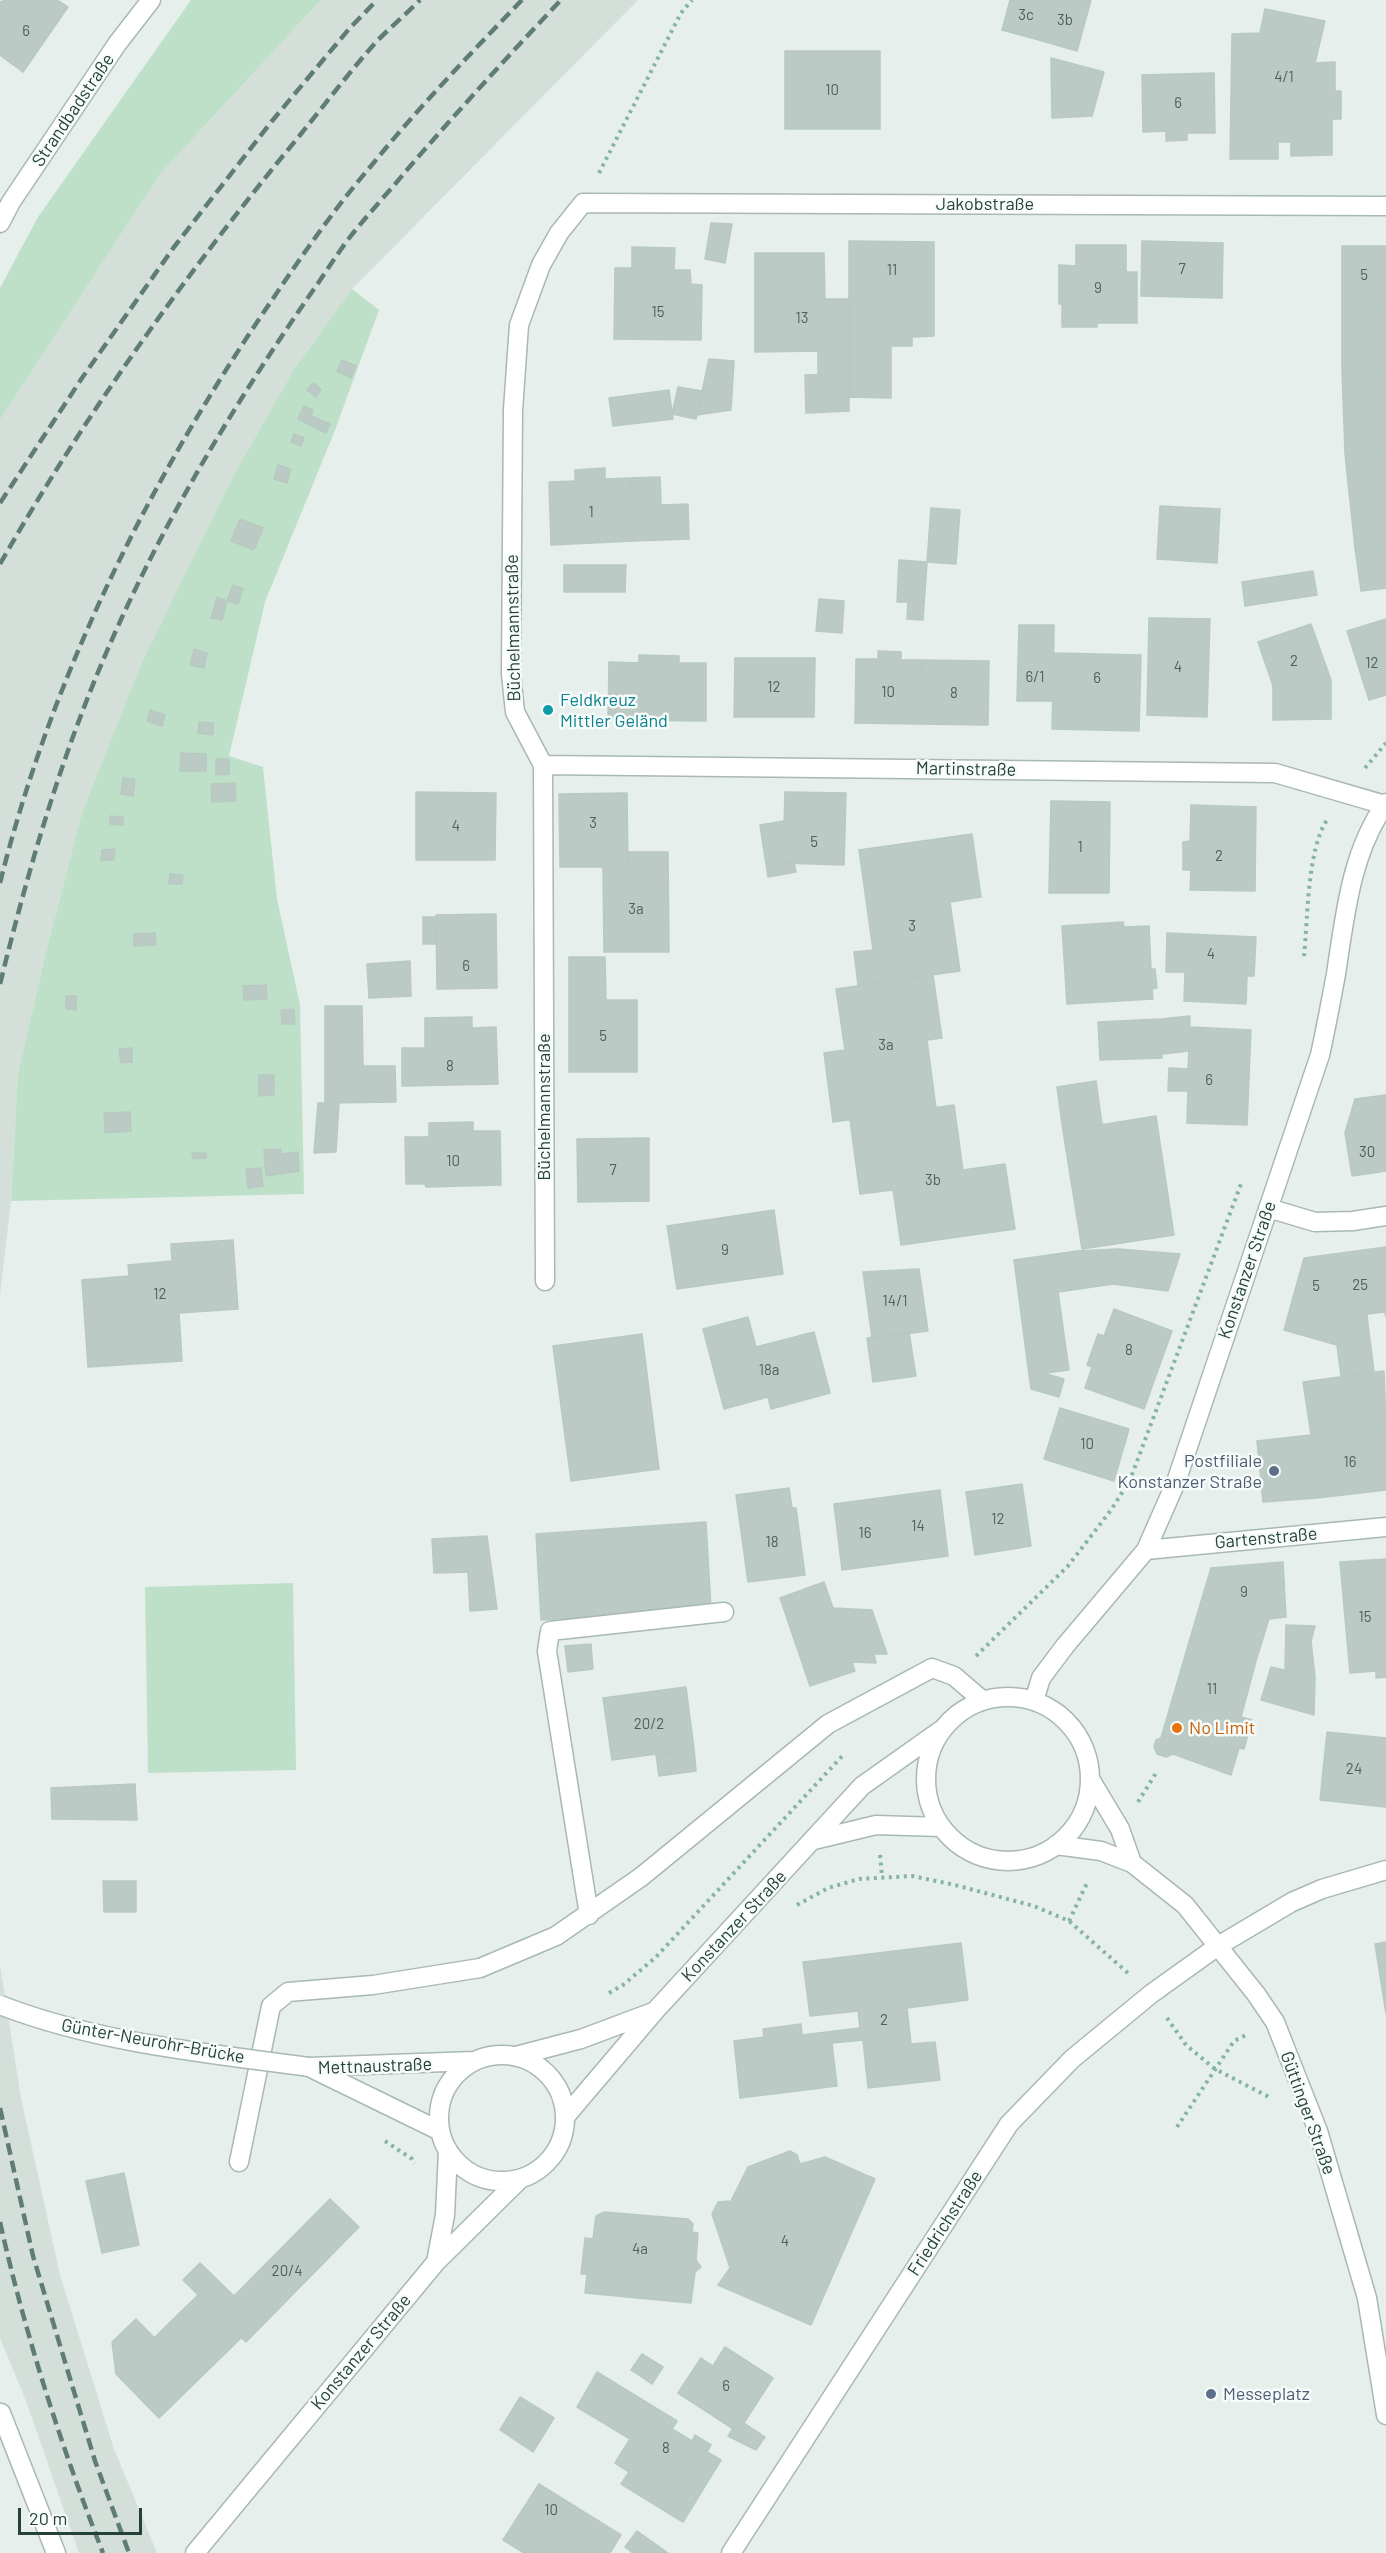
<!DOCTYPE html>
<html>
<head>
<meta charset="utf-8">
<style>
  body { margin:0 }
  #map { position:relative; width:1386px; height:2553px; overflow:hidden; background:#e6efeb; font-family:Barlow,sans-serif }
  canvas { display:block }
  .scale { position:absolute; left:18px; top:2508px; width:124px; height:27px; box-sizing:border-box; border:3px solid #24423a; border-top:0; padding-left:8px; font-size:18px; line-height:21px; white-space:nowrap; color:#24423a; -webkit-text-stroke:4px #f7fbf9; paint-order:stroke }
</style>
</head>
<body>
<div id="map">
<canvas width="1386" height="2553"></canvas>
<div class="scale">20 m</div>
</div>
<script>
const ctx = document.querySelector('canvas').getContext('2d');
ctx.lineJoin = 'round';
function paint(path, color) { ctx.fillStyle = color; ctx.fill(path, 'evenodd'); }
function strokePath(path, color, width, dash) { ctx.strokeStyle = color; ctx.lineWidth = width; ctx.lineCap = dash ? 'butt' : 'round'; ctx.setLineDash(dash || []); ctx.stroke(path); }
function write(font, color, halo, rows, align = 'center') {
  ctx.font = font + ' Barlow,sans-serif'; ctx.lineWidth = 5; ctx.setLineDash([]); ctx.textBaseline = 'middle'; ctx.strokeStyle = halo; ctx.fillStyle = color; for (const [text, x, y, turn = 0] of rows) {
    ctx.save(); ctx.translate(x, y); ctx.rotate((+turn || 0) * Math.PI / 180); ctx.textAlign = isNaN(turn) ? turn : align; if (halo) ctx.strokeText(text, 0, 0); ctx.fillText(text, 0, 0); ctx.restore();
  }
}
paint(new Path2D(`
  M321 0H638L352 289 294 369 233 476 140 666 82 812 45 956 18 1073 11 1201 0 1295V420L161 173Z
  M0 1965 21 2098 60 2275 114 2449 157 2553H79L26 2401 0 2338Z`), '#d4dfda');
paint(new Path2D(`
  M191 0H321L161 173 0 420V288L38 217Z
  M352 289 379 310 335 430 265 602 229 756 263 767 277 899 300 1005 304 1194 11 1201 18 1073 45 956 82 812 140 666 233 476 294 369Z
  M293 1583 296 1770 148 1773 145 1587Z`), '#bfe0c8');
const building = new Path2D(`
  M5 0H57L68 7 23 72 0 55V2Z
  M1010 0H1050L1039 40 1002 30Z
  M1050 0H1091L1077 51 1039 40Z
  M1265 9 1325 21 1315 63 1335 62V91H1341V119H1332V155L1291 156V142H1278V159H1230L1232 34 1260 33Z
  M785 51H880V129H785Z
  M1051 58 1104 72 1092 116 1052 118Z
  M1214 73 1215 133H1187V140L1166 141V131L1143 132 1142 75Z
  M711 223 732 224 725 263 705 259Z
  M849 241 934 242V336L912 337V346H869V336H849Z
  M1142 241 1223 243 1222 298 1141 296Z
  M1076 245H1126V272H1137V323H1097V327H1062V304H1059V265L1076 266Z
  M1342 246H1386V305L1342 304Z
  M632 247 675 248 674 270H690L691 284 702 285 701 340 614 339 615 268H632Z
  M755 253H824L825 299H849V374L818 375V351L755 352Z
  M1342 304 1386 305V370H1342Z
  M849 336H869V346H891V398L849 397Z
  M709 359 734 361 731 410 697 415Z
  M342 360 356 366 351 378 337 371Z
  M1342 370H1386V452L1345 454Z
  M849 374V411L806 413 805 375Z
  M313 383 321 389 316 397 307 390Z
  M678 387 702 391 696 419 672 414Z
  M669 390 673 419 613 426 609 398Z
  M304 406 313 410 311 416 330 424 326 433 298 419Z
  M294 434 304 438 301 446 291 442Z
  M1386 452V544L1355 548 1345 454Z
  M278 465 291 469 287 483 274 479Z
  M605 468V479L631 478 633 541 551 545 549 482 575 481V470Z
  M660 477 661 505 688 504 689 539 633 541 631 478Z
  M1160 506 1220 509 1217 563 1157 559Z
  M931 508 960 510 956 564 927 562Z
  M240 519 263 528 254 550 231 541Z
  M1386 544V588L1361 591 1355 548Z
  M899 560 927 562 923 620 907 619 908 602H897Z
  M564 565H626L625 592H564Z
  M1313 571 1317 595 1245 606 1242 582Z
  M233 585 243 589 238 604 227 601Z
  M217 597 227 601 222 620 211 618Z
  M819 599 844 601 842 633 816 631Z
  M1149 618 1210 619 1207 717 1147 715Z
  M1386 619V695L1369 700 1347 631Z
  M1311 624 1331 680V719L1273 720V686L1258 642Z
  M1019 625H1054L1053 701H1017Z
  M194 649 207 653 204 668 190 665Z
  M878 651 901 652V660H921L920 724 855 723 856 659H878Z
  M1054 653 1141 655 1139 731 1052 729Z
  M639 655 679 656V663H706V721L608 720 609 662 639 663Z
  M735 658H815L814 717H734Z
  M921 660 989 661 988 725 920 724Z
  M150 710 165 715 162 726 147 721Z
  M199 722 213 723V735L198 733Z
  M181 753 206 754V771H180Z
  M216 759H229V774L216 775Z
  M123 778 135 779 133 796 121 794Z
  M235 783 236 801 212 802 211 784Z
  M416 792 496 793 495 860H416Z
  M785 792 846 793 844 865 783 863Z
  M627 793 628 867H560L559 794Z
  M1051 801 1110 802 1109 893H1049Z
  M1191 805 1256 807 1255 891 1190 890 1191 870H1183V842L1190 841Z
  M110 816 123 817V825L110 824Z
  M784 821 783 863H794L796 872 768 877 760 825Z
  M972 834 981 897 950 902 960 971 858 985 854 952 873 950 859 850Z
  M115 849 114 860H101L102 850Z
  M627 852H668L669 952H604L603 867H628Z
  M170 874 183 875 182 884H169Z
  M496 914 497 988 437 989 436 915Z
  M423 917H436V944H423Z
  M1123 922 1124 927 1149 926 1151 969H1155L1157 988 1152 989 1153 999 1067 1004 1062 926Z
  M155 933 156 945 134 946V934Z
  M1167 933 1256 937 1254 976H1247L1246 1004 1184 1001 1185 972H1166Z
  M569 957H605L606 1000H637V1072H569Z
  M410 961 411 996 369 998 367 964Z
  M933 975 942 1038 927 1040 936 1108 833 1122 824 1053 845 1050 836 989Z
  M266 985 267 999 244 1000 243 986Z
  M66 996H76V1010L66 1009Z
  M325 1006H362L363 1066H395L396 1102 325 1103Z
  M294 1009 295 1024H282L281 1010Z
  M1190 1016 1189 1051 1162 1054 1161 1019Z
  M472 1017V1028L496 1027 498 1084 402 1086V1048H425V1018Z
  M1161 1019 1162 1058 1100 1060 1098 1022Z
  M1190 1027 1251 1030 1247 1125 1187 1123 1188 1091H1168L1169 1068 1188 1069Z
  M132 1048V1062L121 1063 119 1049Z
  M259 1075H274V1095L259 1096Z
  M1096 1081 1102 1124 1063 1131 1057 1087Z
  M1386 1095V1171L1352 1176 1345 1133 1355 1099Z
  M318 1103H339L336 1152 314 1153Z
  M954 1105 963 1170 1005 1164 1015 1229 901 1245 893 1190 860 1194 850 1120Z
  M130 1112 131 1131 105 1133 104 1113Z
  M1156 1116 1174 1235 1082 1249 1063 1131Z
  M473 1122V1131H500L501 1185 426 1187 425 1184H406L405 1137H429V1123Z
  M649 1138V1201L578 1202 577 1139Z
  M281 1149V1154L298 1152 299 1171 266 1176 264 1150Z
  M192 1153H206V1158L193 1159Z
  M261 1168 263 1186 248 1188 246 1169Z
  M774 1210 783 1274 677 1289 667 1226Z
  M233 1240 238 1309 179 1313 182 1361 88 1367 82 1280 129 1276 128 1265 172 1261 171 1244Z
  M1386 1247V1317L1385 1312 1367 1314 1304 1258Z
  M1119 1249 1180 1254 1168 1291 1113 1284 1058 1292 1069 1370 1029 1375 1014 1260 1077 1251Z
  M1304 1258 1367 1314 1368 1324 1349 1326 1344 1347 1284 1330Z
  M919 1269 928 1331 872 1338 863 1272Z
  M1114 1309 1172 1331 1144 1409 1085 1388 1092 1367 1087 1365 1098 1334 1104 1336Z
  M748 1317 756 1347 814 1332 830 1393 771 1409 768 1397 724 1409 703 1329Z
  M1368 1324 1374 1372 1341 1376 1337 1345 1344 1347 1349 1326Z
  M909 1332 916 1376 873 1382 867 1338Z
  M642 1334 659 1469 571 1481 553 1346Z
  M1384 1371 1386 1427 1311 1435 1303 1382Z
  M1043 1373 1064 1379 1059 1397 1031 1389 1029 1375Z
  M1060 1408 1129 1429 1114 1481 1044 1459Z
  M1386 1427V1490L1317 1498 1311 1435Z
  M1311 1435 1317 1498 1263 1502 1257 1441Z
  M1022 1484 1031 1546 975 1555 966 1492Z
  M789 1488 792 1508H796L805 1575 748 1582 736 1495Z
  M940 1490 948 1556 895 1563 887 1497Z
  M887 1497 895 1563 842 1570 834 1504Z
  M706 1522 711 1609 541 1620 536 1534Z
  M487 1536 497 1609 470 1611 468 1572 434 1573 432 1539Z
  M1386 1559V1677L1376 1678V1671L1350 1673 1340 1562Z
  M1283 1562 1286 1617 1269 1619 1256 1661 1189 1642 1211 1568Z
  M824 1582 855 1671 810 1686 780 1598Z
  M833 1608 872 1610 887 1654H874L876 1663 852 1662Z
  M1286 1625 1315 1626 1311 1641 1315 1677 1285 1670Z
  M1189 1642 1256 1661 1241 1717 1252 1720 1244 1749 1239 1748 1231 1775 1173 1754 1166 1757 1157 1754 1154 1747 1156 1740 1161 1738Z
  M591 1644 593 1669 568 1672 565 1646Z
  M1271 1667 1315 1677 1314 1715 1261 1700Z
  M686 1687 694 1749 612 1760 603 1698Z
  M1327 1732 1386 1738V1807L1320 1800Z
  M694 1749 696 1771 659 1776 656 1755Z
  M135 1784 137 1820 52 1819 51 1788Z
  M103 1881H136V1912H104Z
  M1386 1942V2014L1375 1944Z
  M961 1943 968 2000 907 2008 911 2044 935 2042 940 2080 868 2088 863 2040 832 2043 837 2086 740 2098 734 2041 764 2037 763 2029 801 2024 802 2035 860 2028 858 2011 810 2016 803 1962Z
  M790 2151 797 2155 800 2164 825 2157 875 2179 811 2325 718 2285 730 2268 712 2214 718 2202 731 2201 748 2167Z
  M124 2173 139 2245 102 2253 86 2181Z
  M330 2199 359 2227 246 2342 183 2280 200 2263 234 2296Z
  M604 2212 688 2219 693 2224 692 2232 698 2233 696 2260 701 2267 695 2272 691 2303 585 2293 587 2274H581L585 2238 593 2239 596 2216Z
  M198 2295 241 2338 197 2381 154 2338Z
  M136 2319 197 2381 159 2418 116 2374 112 2342Z
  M725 2347 773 2378 738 2432 678 2393 701 2358 713 2366Z
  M642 2354 663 2367 652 2384 631 2370Z
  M597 2372 677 2421 672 2429 692 2441 695 2435 711 2445 707 2452 721 2460 683 2522 621 2484 629 2472 615 2463 630 2439 577 2407Z
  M520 2397 554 2418 533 2452 500 2430Z
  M744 2423 765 2437 756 2450 728 2436 733 2428 738 2432Z
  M539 2484 621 2535 610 2553H524L503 2540Z
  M637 2531 668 2553H633L625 2547Z`);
paint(building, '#bbcac4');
strokePath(building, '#b8c9c2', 1.5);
const minor = new Path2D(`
  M0 223 11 202 117 44 151 0
  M543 765 1275 773 1385 805
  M1268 1208 1315 1222 1353 1221 1386 1216
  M545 1281 543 765 515 712 511 674 513 410 519 325 541 265 559 233 583 203 1386 206
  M1146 1550 1386 1527
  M926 1779a82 82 0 1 1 164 0a82 82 0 1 1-164 0Z
  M1034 1701 1041 1678 1065 1646 1146 1550 1176 1482 1320 1055C1326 1028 1331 1001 1336 974 1345 915 1351 852 1386 803
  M1090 1779 1120 1829 1132 1863
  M814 1840 876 1825 941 1827
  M1056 1845 1101 1851 1132 1863 1185 1905 1256 1994 1275 2022 1318 2131 1367 2298 1386 2415
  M589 1915 547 1651 550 1631 724 1612
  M439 2118a63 63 0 1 1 126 0a63 63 0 1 1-126 0Z
  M516 2056 581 2039 653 2012
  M309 2067 474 2061
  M313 2069 440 2131
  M565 2117 655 2011 862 1786 941 1730
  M239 2162 271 2006 288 1992 373 1985 480 1968 556 1936 641 1877 828 1724 932 1668 954 1676 982 1700
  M436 2262 445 2215 448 2151
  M1 2413 56 2553
  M195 2553 436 2262 520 2179
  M731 2553 1009 2124 1072 2059 1151 1994 1218 1946 1292 1902 1322 1889 1386 1870`);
strokePath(minor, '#a8b8b2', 21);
strokePath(new Path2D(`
  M599 173 681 13 692 0
  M1365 768 1386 743
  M1304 956C1308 918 1307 850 1327 820
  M976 1656 1068 1566 1111 1510 1130 1480 1241 1184
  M1138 1802 1156 1773
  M880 1855 882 1876
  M797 1905 828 1888 859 1879 912 1876 955 1885 1034 1906 1069 1921 1129 1974
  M1069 1921 1088 1881
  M609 1993 623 1985 656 1957 845 1753
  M1167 2018 1186 2045 1215 2069 1271 2098
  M1177 2127 1234 2041 1248 2034
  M385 2141 412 2159 414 2164`), '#86b3a5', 4, [3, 4.5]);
strokePath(minor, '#fff', 18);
strokePath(new Path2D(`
  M0 503 82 378 174 247 272 121 349 29 377 0
  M0 564C82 420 178 285 282 157 314 119 344 78 377 41 391 27 406 14 420 0
  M0 883C52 674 151 477 272 300 303 254 335 208 371 166 418 108 470 54 522 0
  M0 984C24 887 51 791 88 697 145 552 225 417 314 289 326 272 337 254 350 237 368 214 388 193 406 171 457 112 508 56 561 0
  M0 2108 33 2256 95 2461 129 2553
  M0 2222C25 2334 61 2446 103 2553`), '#5f7d75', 4.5, [12, 6]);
const minorBridge = new Path2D(`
  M0 2005C98 2043 206 2053 309 2067`);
strokePath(minorBridge, '#a8b8b2', 21, []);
strokePath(minorBridge, '#fff', 18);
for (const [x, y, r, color] of [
  [548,710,6,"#0f9aa8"],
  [1274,1471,6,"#5c6f8a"],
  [1177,1728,6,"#e8710a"],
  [1211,2394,6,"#5c6f8a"]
]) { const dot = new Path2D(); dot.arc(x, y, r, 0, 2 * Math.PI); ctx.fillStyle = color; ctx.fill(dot); strokePath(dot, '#f7fbf9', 2); }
write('15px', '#4a645c', null, [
  ["3c",1026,15],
  ["3b",1065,20],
  ["6",26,31],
  ["4/1",1284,77],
  ["10",832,90],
  ["6",1178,103],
  ["7",1182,269],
  ["11",892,270],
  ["5",1364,275],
  ["9",1098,288],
  ["15",658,312],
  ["13",802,318],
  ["1",591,512],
  ["2",1294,661],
  ["12",1372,663],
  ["4",1178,667],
  ["6/1",1035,677],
  ["6",1097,678],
  ["12",774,687],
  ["10",888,692],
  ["8",954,693],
  ["3",593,823],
  ["4",456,826],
  ["5",814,842],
  ["1",1080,847],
  ["2",1219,856],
  ["3a",636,909],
  ["3",912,926],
  ["4",1211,954],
  ["6",466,966],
  ["5",603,1036],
  ["3a",886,1045],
  ["8",450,1066],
  ["6",1209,1080],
  ["30",1367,1152],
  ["10",453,1161],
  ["7",613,1170],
  ["3b",933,1180],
  ["9",725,1250],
  ["25",1360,1285],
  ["5",1316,1286],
  ["12",160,1294],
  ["14/1",895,1301],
  ["8",1129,1350],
  ["18a",769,1370],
  ["10",1087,1444],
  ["16",1350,1462],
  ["12",998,1519],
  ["14",918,1526],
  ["16",865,1533],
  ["18",772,1542],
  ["9",1244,1592],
  ["15",1365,1617],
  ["11",1212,1689],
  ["20/2",649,1724],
  ["24",1354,1769],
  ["2",884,2020],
  ["4",785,2241],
  ["4a",640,2249],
  ["20/4",287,2271],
  ["6",726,2386],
  ["8",666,2448],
  ["10",551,2510]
]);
write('18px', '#24423a', '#f7fbf9', [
  ["Strandbadstraße",73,110,-56],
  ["Jakobstraße",985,204],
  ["Büchelmannstraße",513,628,-91],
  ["Martinstraße",966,769,1],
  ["Büchelmannstraße",544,1107,-90],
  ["Konstanzer Straße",1247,1270,-71],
  ["Gartenstraße",1266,1538,-5],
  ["Konstanzer Straße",734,1926,-47],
  ["Günter-Neurohr-Brücke",153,2041,10],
  ["Mettnaustraße",375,2066,-2],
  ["Güttinger Straße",1308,2113,70],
  ["Friedrichstraße",945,2223,-57],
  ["Konstanzer Straße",361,2352,-50]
]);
write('18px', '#0d838f', '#f7fbf9', [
  ["Feldkreuz",560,700],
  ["Mittler Geländ",560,721]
], 'left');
write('18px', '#4e5e75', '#f7fbf9', [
  ["Postfiliale",1262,1461],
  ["Konstanzer Straße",1262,1482],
  ["Messeplatz",1223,2394,"left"]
], 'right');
write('18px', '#c56008', '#f7fbf9', [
  ["No Limit",1189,1728]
], 'left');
</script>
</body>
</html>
